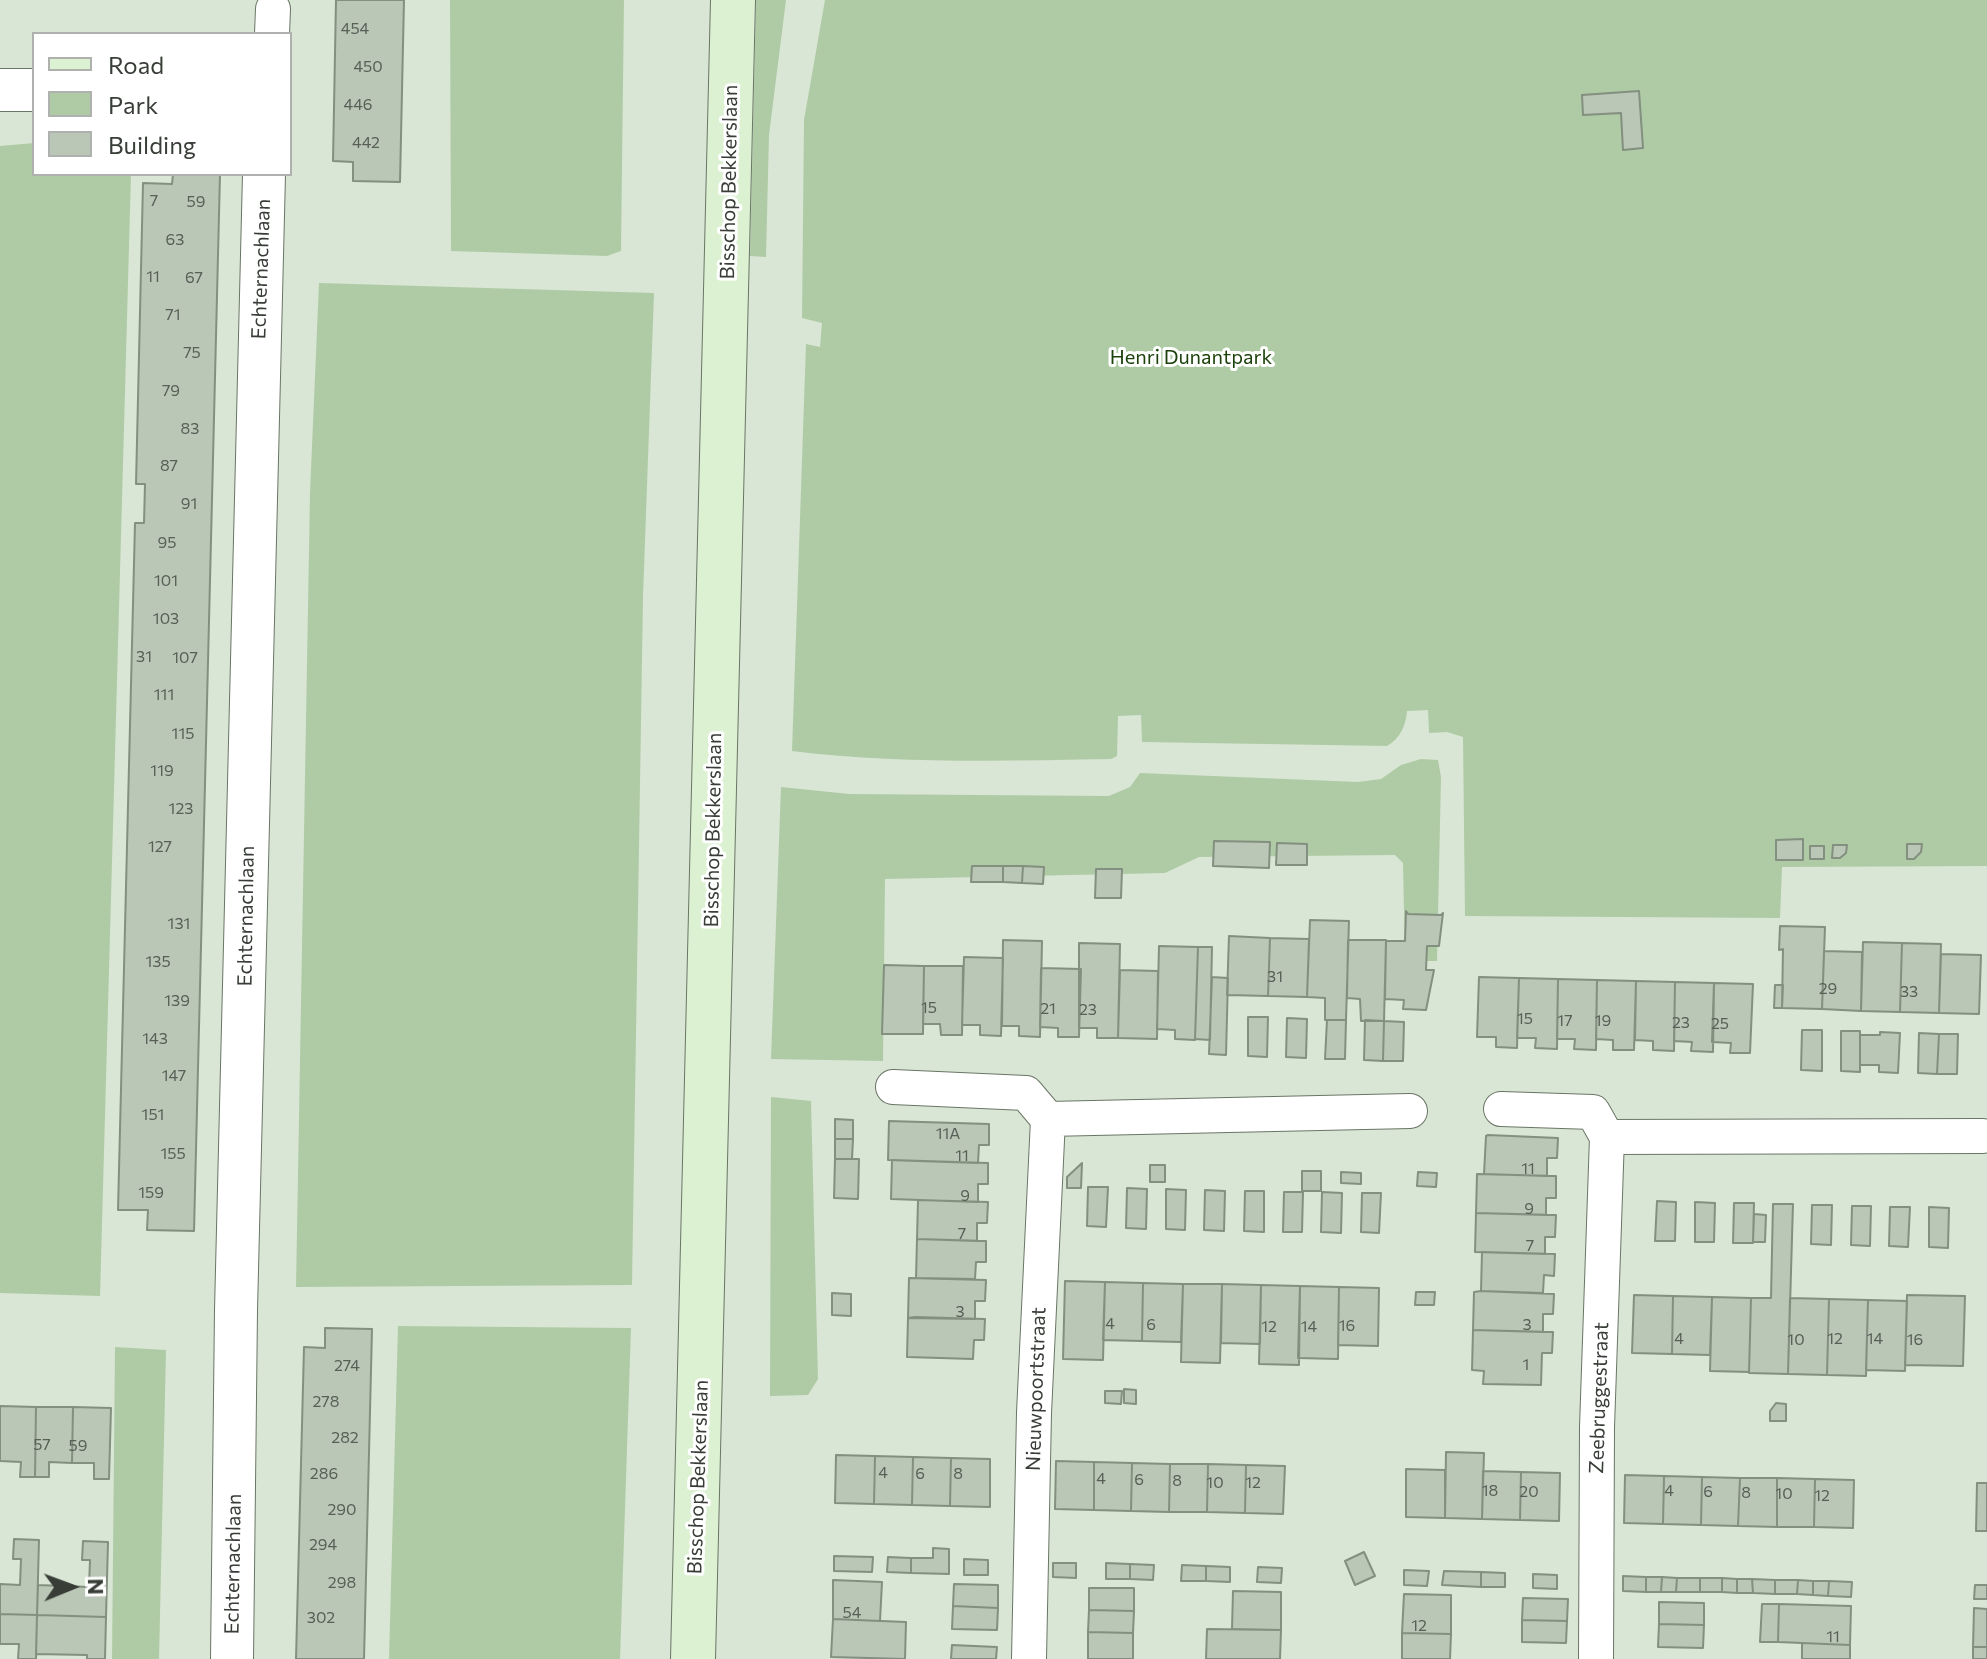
<!DOCTYPE html>
<html>
<head>
<meta charset="utf-8">
<style>
  body { margin:0 }
  #map { position:relative; width:1987px; height:1659px; overflow:hidden; background:#d9e6d5; font-family:Commissioner,sans-serif }
  canvas { display:block }
  .legend { position:absolute; left:32px; top:32px; width:260px; height:144px; box-sizing:border-box; background:#fff; border:2px solid #afb1af; margin:0; padding:10px 14px; list-style:none; font-size:24px; color:#383d37 }
  .legend li { display:flex; align-items:center; gap:16px; height:40px }
  .legend b { width:40px; border:2px solid #afb1af }
  .north { position:absolute; left:32px; top:1547px; width:80px; height:80px; -webkit-text-stroke:6px #fff; paint-order:stroke; rotate:89deg; font-size:22px; font-weight:700; line-height:32px; text-align:center; color:#383d37 }
  .north::after { content:''; display:block; margin:auto; width:28px; height:36px; background:#383d37; clip-path:polygon(50% 0,100% 100%,50% 72%,0 100%) }
</style>
</head>
<body>
<div id="map">
<canvas width="1987" height="1659"></canvas>
<ul class="legend">
<li><b style="height:10px;background:#dbf1d2"></b>Road</li>
<li><b style="height:22px;background:#afcba5"></b>Park</li>
<li><b style="height:22px;background:#bac6b6"></b>Building</li>
</ul>
<div class="north">N</div>
</div>
<script>
const ctx = document.querySelector('canvas').getContext('2d');
ctx.lineJoin = 'round';
function paint(path, color) { ctx.fillStyle = color; ctx.fill(path, 'evenodd'); }
function strokePath(path, color, width, dash) { ctx.strokeStyle = color; ctx.lineWidth = width; ctx.lineCap = dash ? 'butt' : 'round'; ctx.setLineDash(dash || []); ctx.stroke(path); }
function write(font, color, halo, rows, align = 'center') {
  ctx.font = font + ' Commissioner,sans-serif'; ctx.lineWidth = 6; ctx.setLineDash([]); ctx.textBaseline = 'middle'; ctx.strokeStyle = halo; ctx.fillStyle = color; for (const [text, x, y, turn = 0] of rows) {
    ctx.save(); ctx.translate(x, y); ctx.rotate((+turn || 0) * Math.PI / 180); ctx.textAlign = isNaN(turn) ? turn : align; if (halo) ctx.strokeText(text, 0, 0); ctx.fillText(text, 0, 0); ctx.restore();
  }
}
paint(new Path2D(`
  M450 0H624L621 251 607 256 451 251Z
  M756 0H786L769 135 766 257 750 256Z
  M825 0H1987V866L1782 867 1780 918 1465 916 1463 737 1447 732 1429 733 1428 710 1407 711C1406 725 1400 739 1387 746L1142 742 1141 715 1118 716 1117 756 1111 759C1004 761 897 764 792 751L806 344 820 347 822 323 802 318 804 120Z
  M34 143V174H131L100 1296 0 1293V146Z
  M319 283 654 293 643 596 632 1285 296 1287 310 493Z
  M1421 759 1438 760 1441 777 1437 961H1405L1403 863 1395 855 1199 857 1165 873 885 879 883 1061 771 1059 781 787 849 794 1109 796 1130 787 1140 773 1358 782 1381 779 1401 765Z
  M771 1097 811 1101 818 1379 808 1395 770 1396Z
  M398 1326 631 1328 620 1659H389Z
  M115 1347 166 1350 159 1659H112Z`), '#afcba5');
const building = new Path2D(`
  M336 0H404L400 182 353 181V162L333 161Z
  M1639 91 1643 148 1623 150 1621 113 1583 115 1582 95Z
  M173 174H220L194 1231 147 1230 148 1210H118L135 523H144L145 484H136L143 183 172 184Z
  M1803 839V860H1776V840Z
  M1214 841 1270 842 1269 868 1213 866Z
  M1277 843 1307 844V865H1276Z
  M1907 844H1922L1921 852 1914 859H1907Z
  M1833 845H1847L1846 853 1840 858H1832Z
  M1810 846H1824V859H1810Z
  M972 866H1003V882H971Z
  M1003 866H1023L1022 883 1003 882Z
  M1023 866 1044 867 1043 884 1022 883Z
  M1096 869H1122L1121 898H1095Z
  M1406 911 1408 914 1441 915 1443 913 1439 946H1427L1426 970H1434L1426 1010 1403 1009 1404 1000 1385 999 1386 941H1405Z
  M1310 920 1349 921 1346 1020H1325V998L1307 997Z
  M1780 926 1825 927 1822 1009 1782 1008 1783 949 1779 950Z
  M1229 936 1270 938 1268 996 1227 995Z
  M1270 938 1309 939 1307 997 1268 996Z
  M1003 940 1042 941 1040 1037 1019 1036V1026H1002Z
  M1348 940H1386L1384 1021H1361L1360 999 1347 998Z
  M1863 942 1902 943 1900 1012 1861 1011Z
  M1079 943 1120 944 1118 1038H1097V1028H1079Z
  M1902 943 1941 944 1939 1013 1900 1012Z
  M1159 946 1198 947 1195 1040 1175 1039V1030L1157 1029Z
  M1198 947H1212L1210 1040 1195 1039Z
  M1824 951 1862 952 1861 1011 1822 1009Z
  M1941 954 1981 955 1979 1014 1939 1013Z
  M964 957 1003 958 1001 1036 980 1035V1025H962Z
  M884 965 924 966 923 1034H882Z
  M924 966H963L962 1035H941L940 1024H923Z
  M1041 968 1081 969 1079 1037H1058V1028L1040 1027Z
  M1120 970 1158 971 1157 1039 1118 1038Z
  M1212 977 1228 978 1226 1055 1209 1054Z
  M1479 977 1519 978 1517 1048 1496 1047V1037H1477Z
  M1519 978 1558 979 1557 1049 1535 1048 1536 1038H1517Z
  M1558 979 1597 980 1596 1050 1574 1049 1575 1039H1557Z
  M1597 980 1636 981 1634 1050H1613V1040L1596 1039Z
  M1636 981 1675 982 1674 1051 1653 1050V1041L1635 1040Z
  M1675 982 1714 983 1713 1052 1691 1051 1692 1042 1674 1041Z
  M1714 983 1753 984 1750 1053H1730L1731 1043 1712 1042Z
  M1775 985H1783L1782 1008H1774Z
  M1248 1017H1268L1267 1057 1248 1056Z
  M1287 1018 1307 1019 1306 1058 1286 1057Z
  M1327 1020H1346L1345 1059H1325Z
  M1365 1020 1384 1021 1383 1061 1364 1060Z
  M1384 1021 1404 1022 1403 1061H1383Z
  M1802 1030H1822V1071L1801 1070Z
  M1841 1031H1860V1072L1841 1071Z
  M1880 1032 1900 1033 1898 1073 1879 1072V1065H1860V1035H1880Z
  M1919 1033 1939 1034 1937 1074 1918 1073Z
  M1939 1034H1958L1957 1074H1937Z
  M835 1119 853 1120V1139H835Z
  M889 1121 989 1124V1145H979L978 1163 888 1160Z
  M1488 1135 1558 1138 1557 1158H1547V1176L1484 1174 1486 1136Z
  M835 1139H853L852 1159H835Z
  M835 1159H859L858 1199 834 1198Z
  M892 1160 988 1163V1184H978V1202L891 1199Z
  M1082 1163 1081 1188H1067V1177Z
  M1150 1165H1165V1182H1150Z
  M1302 1171H1321V1191H1302Z
  M1341 1172 1361 1173V1184L1341 1183Z
  M1418 1172 1437 1173 1436 1187 1417 1186Z
  M1477 1174 1556 1176V1198H1546V1215L1476 1213Z
  M1088 1187H1108L1106 1227 1087 1226Z
  M1127 1188 1147 1189 1146 1229 1126 1228Z
  M1166 1189 1186 1190 1185 1230 1166 1229Z
  M1205 1190 1225 1191 1224 1231 1204 1230Z
  M1245 1191H1264V1232L1244 1231Z
  M1284 1192H1303L1302 1232H1283Z
  M1322 1192 1342 1193 1341 1233 1321 1232Z
  M1362 1193H1381L1379 1233 1361 1232Z
  M918 1200 988 1202 987 1223H977V1241L917 1239Z
  M1657 1201 1676 1202 1675 1241H1655Z
  M1695 1202 1715 1203 1714 1242H1695Z
  M1734 1203H1754L1753 1243H1733Z
  M1773 1204H1793L1788 1374 1749 1373 1751 1298H1771Z
  M1812 1205H1832L1831 1245 1811 1244Z
  M1852 1206H1871L1870 1246 1851 1245Z
  M1890 1207H1910L1908 1247 1889 1246Z
  M1929 1207 1949 1208 1948 1248 1929 1247Z
  M1476 1213 1556 1215 1555 1237H1545V1254L1475 1252Z
  M1754 1214 1766 1215 1765 1242H1753Z
  M917 1239 986 1241V1262H976L975 1279 916 1278Z
  M1482 1252 1555 1254 1554 1276 1544 1275 1543 1293 1481 1291Z
  M909 1278 986 1280 985 1301H975V1319L908 1318Z
  M1065 1281 1105 1282 1103 1360 1063 1359Z
  M1105 1282 1143 1283 1142 1341 1103 1340Z
  M1143 1283 1183 1284 1181 1342 1142 1341Z
  M1183 1284H1222L1220 1363 1181 1362Z
  M1222 1284 1261 1285 1260 1344 1221 1343Z
  M1261 1285 1300 1286 1299 1365 1259 1364Z
  M1300 1286 1339 1287 1338 1359 1298 1358Z
  M1339 1287 1379 1288 1378 1346 1338 1345Z
  M1481 1291 1554 1294 1553 1314H1543V1332L1473 1330 1474 1292Z
  M1416 1292H1435L1434 1305H1415Z
  M832 1293 851 1294V1316L832 1315Z
  M1634 1295 1673 1296 1672 1354 1632 1353Z
  M1907 1295 1965 1296 1963 1366 1905 1365Z
  M1673 1296 1712 1297 1710 1355 1672 1354Z
  M1712 1297 1751 1298 1749 1372 1710 1371Z
  M1790 1298 1829 1299 1827 1375 1788 1374Z
  M1829 1299 1868 1300 1866 1376 1827 1375Z
  M1868 1300 1907 1301 1905 1371 1866 1370Z
  M915 1317 985 1319 984 1340H974L973 1359 907 1357 908 1318Z
  M325 1328 372 1329 364 1659H296L304 1347 325 1348Z
  M1473 1330 1553 1332 1552 1353H1542L1541 1385 1483 1384 1484 1371 1472 1370Z
  M1124 1389 1136 1390V1404L1124 1403Z
  M1105 1391H1122L1121 1404 1105 1403Z
  M1776 1403 1786 1404V1421H1770V1411Z
  M0 1406 36 1407 35 1477H20L21 1462 0 1461Z
  M36 1407H73L72 1463 49 1462V1477H35Z
  M73 1407 111 1408 109 1479H94V1463H72Z
  M1446 1452 1484 1453 1482 1519 1445 1518Z
  M836 1455 875 1456 874 1504 835 1503Z
  M875 1456 913 1457 912 1505 874 1504Z
  M913 1457 951 1458 950 1506 912 1505Z
  M951 1458 990 1459V1507L950 1506Z
  M1056 1461 1094 1462V1510L1055 1509Z
  M1094 1462 1132 1463 1131 1511 1094 1510Z
  M1132 1463 1170 1464 1169 1512 1131 1511Z
  M1170 1464H1208L1207 1512H1169Z
  M1208 1464 1246 1465 1245 1513 1207 1512Z
  M1246 1465 1285 1466 1283 1514 1245 1513Z
  M1406 1469 1445 1470V1518L1406 1517Z
  M1483 1471 1521 1472 1520 1520 1482 1519Z
  M1521 1472 1560 1473 1559 1521 1520 1520Z
  M1625 1475 1664 1476 1663 1524 1624 1523Z
  M1664 1476 1702 1477 1701 1525 1663 1524Z
  M1702 1477 1740 1478 1738 1526 1701 1525Z
  M1740 1478H1777V1527L1738 1526Z
  M1777 1478 1815 1479 1814 1527H1777Z
  M1815 1479 1854 1480 1853 1528 1814 1527Z
  M1977 1483H1987V1531H1976Z
  M14 1539 39 1540 37 1615 0 1614V1584L20 1585 21 1559H13Z
  M83 1541 108 1542 106 1617 37 1615 38 1585 89 1587 90 1560H82Z
  M933 1548 949 1549V1574L911 1573V1558H933Z
  M1364 1552 1375 1576 1355 1585 1345 1561Z
  M834 1556 873 1557 872 1572 834 1571Z
  M888 1557 911 1558V1573L887 1572Z
  M964 1559 988 1560V1575H964Z
  M1053 1563H1076V1578L1053 1577Z
  M1106 1563 1130 1564V1579H1106Z
  M1130 1564 1154 1565 1153 1580 1130 1579Z
  M1182 1565 1206 1566V1581H1181Z
  M1206 1566 1230 1567V1582L1206 1581Z
  M1258 1567 1282 1568 1281 1583 1257 1582Z
  M1404 1570 1429 1571 1427 1586 1404 1585Z
  M1444 1571 1481 1572V1587L1442 1585Z
  M1481 1572 1505 1573V1587H1481Z
  M1533 1574 1557 1575V1589L1533 1588Z
  M1623 1576 1646 1577V1592L1623 1591Z
  M1646 1577H1662L1661 1592H1646Z
  M1662 1577 1677 1578 1676 1592H1661Z
  M1677 1578H1700V1592H1676Z
  M1700 1578H1722V1592H1700Z
  M1722 1578 1737 1579V1593L1722 1592Z
  M1737 1579H1752L1753 1593H1737Z
  M1752 1579 1775 1580V1594L1753 1593Z
  M833 1580 882 1582 880 1621 833 1619Z
  M1775 1580H1798L1797 1594H1775Z
  M1798 1580 1813 1581V1595L1797 1594Z
  M1813 1581H1829L1828 1596 1813 1595Z
  M1829 1581 1852 1582 1851 1597 1828 1596Z
  M954 1584 998 1585V1608L953 1606Z
  M1975 1585H1987V1599H1974Z
  M1089 1588H1134V1611L1089 1610Z
  M1233 1591 1281 1592V1630L1232 1629Z
  M1404 1594 1451 1595V1634L1402 1633Z
  M1523 1598 1568 1599 1567 1621 1522 1620Z
  M1659 1602 1704 1603V1625L1659 1624Z
  M1762 1604H1779L1778 1642H1760Z
  M1779 1604 1851 1606 1850 1645 1778 1642Z
  M953 1606 998 1608 997 1630 952 1629Z
  M1974 1608 1987 1609V1647H1973Z
  M1089 1610 1134 1611 1133 1633 1088 1632Z
  M0 1614 37 1615 36 1659H18L19 1644H0Z
  M37 1615 106 1617 105 1659H87V1655L36 1654Z
  M833 1619 906 1622 905 1659 831 1657Z
  M1522 1620 1567 1621 1566 1643 1522 1642Z
  M1659 1624 1704 1625 1703 1648 1658 1647Z
  M1207 1629 1281 1630 1280 1659H1206Z
  M1088 1632 1133 1633V1659H1088Z
  M1402 1633 1451 1634 1450 1659H1402Z
  M1802 1643 1850 1645V1659H1802Z
  M952 1645 997 1647 996 1659H951Z
  M1973 1647H1987V1659H1973Z`);
paint(building, '#bac6b6');
strokePath(building, '#838f7f', 2);
const minor = new Path2D(`
  M272 34 273 9
  M893 1087 1026 1093 1048 1119 1410 1111
  M1501 1109 1593 1112 1607 1137 1983 1136
  M1029 1659 1034 1413 1048 1119
  M1596 1659 1597 1427 1607 1137`);
const tertiary = new Path2D(`
  M0 90H34
  M232 1659 236 1310 264 174`);
const secondary = new Path2D(`
  M693 1659 733 0`);
strokePath(minor, '#6a7566', 36);
strokePath(tertiary, '#6a7566', 44);
strokePath(secondary, '#6a7566', 46);
strokePath(minor, '#fff', 34);
strokePath(tertiary, '#fff', 42);
strokePath(secondary, '#dbf1d2', 44);
write('16px', '#585f57', null, [
  ["454",355,29],
  ["450",368,67],
  ["446",358,105],
  ["442",366,143],
  ["7",154,201],
  ["59",196,202],
  ["63",175,240],
  ["11",153,277],
  ["67",194,278],
  ["71",173,315],
  ["75",192,353],
  ["79",171,391],
  ["83",190,429],
  ["87",169,466],
  ["91",189,504],
  ["95",167,543],
  ["101",166,581],
  ["103",166,619],
  ["31",144,657],
  ["107",185,658],
  ["111",164,695],
  ["115",183,734],
  ["119",162,771],
  ["123",181,809],
  ["127",160,847],
  ["131",179,924],
  ["135",158,962],
  ["31",1275,977],
  ["29",1828,989],
  ["33",1909,992],
  ["139",177,1001],
  ["15",929,1008],
  ["21",1048,1009],
  ["23",1088,1010],
  ["15",1525,1019],
  ["17",1565,1021],
  ["19",1603,1021],
  ["23",1681,1023],
  ["25",1720,1024],
  ["143",155,1039],
  ["147",174,1076],
  ["151",153,1115],
  ["11A",948,1134],
  ["155",173,1154],
  ["11",962,1156],
  ["11",1528,1169],
  ["159",151,1193],
  ["9",965,1196],
  ["9",1529,1209],
  ["7",962,1234],
  ["7",1530,1246],
  ["3",960,1312],
  ["4",1110,1324],
  ["6",1151,1325],
  ["3",1527,1325],
  ["16",1347,1326],
  ["12",1269,1327],
  ["14",1309,1327],
  ["4",1679,1339],
  ["12",1835,1339],
  ["14",1875,1339],
  ["10",1796,1340],
  ["16",1915,1340],
  ["1",1526,1365],
  ["274",347,1366],
  ["278",326,1402],
  ["282",345,1438],
  ["57",42,1445],
  ["59",78,1446],
  ["4",883,1473],
  ["286",324,1474],
  ["6",920,1474],
  ["8",958,1474],
  ["4",1101,1479],
  ["6",1139,1480],
  ["8",1177,1481],
  ["10",1215,1483],
  ["12",1253,1483],
  ["18",1490,1491],
  ["4",1669,1491],
  ["20",1529,1492],
  ["6",1708,1492],
  ["8",1746,1493],
  ["10",1784,1494],
  ["12",1822,1496],
  ["290",342,1510],
  ["294",323,1545],
  ["298",342,1583],
  ["54",852,1613],
  ["302",321,1618],
  ["12",1419,1626],
  ["11",1833,1637]
]);
write('20px', '#383d37', '#fff', [
  ["Bisschop Bekkerslaan",729,182,-89],
  ["Echternachlaan",261,269,-88],
  ["Bisschop Bekkerslaan",713,830,-89],
  ["Echternachlaan",246,916,-89],
  ["Nieuwpoortstraat",1036,1389,-88],
  ["Zeebruggestraat",1599,1398,-88],
  ["Bisschop Bekkerslaan",698,1477,-88],
  ["Echternachlaan",233,1564,-89]
]);
write('20px', '#1c410a', '#fff', [
  ["Henri Dunantpark",1191,357]
]);
</script>
</body>
</html>
